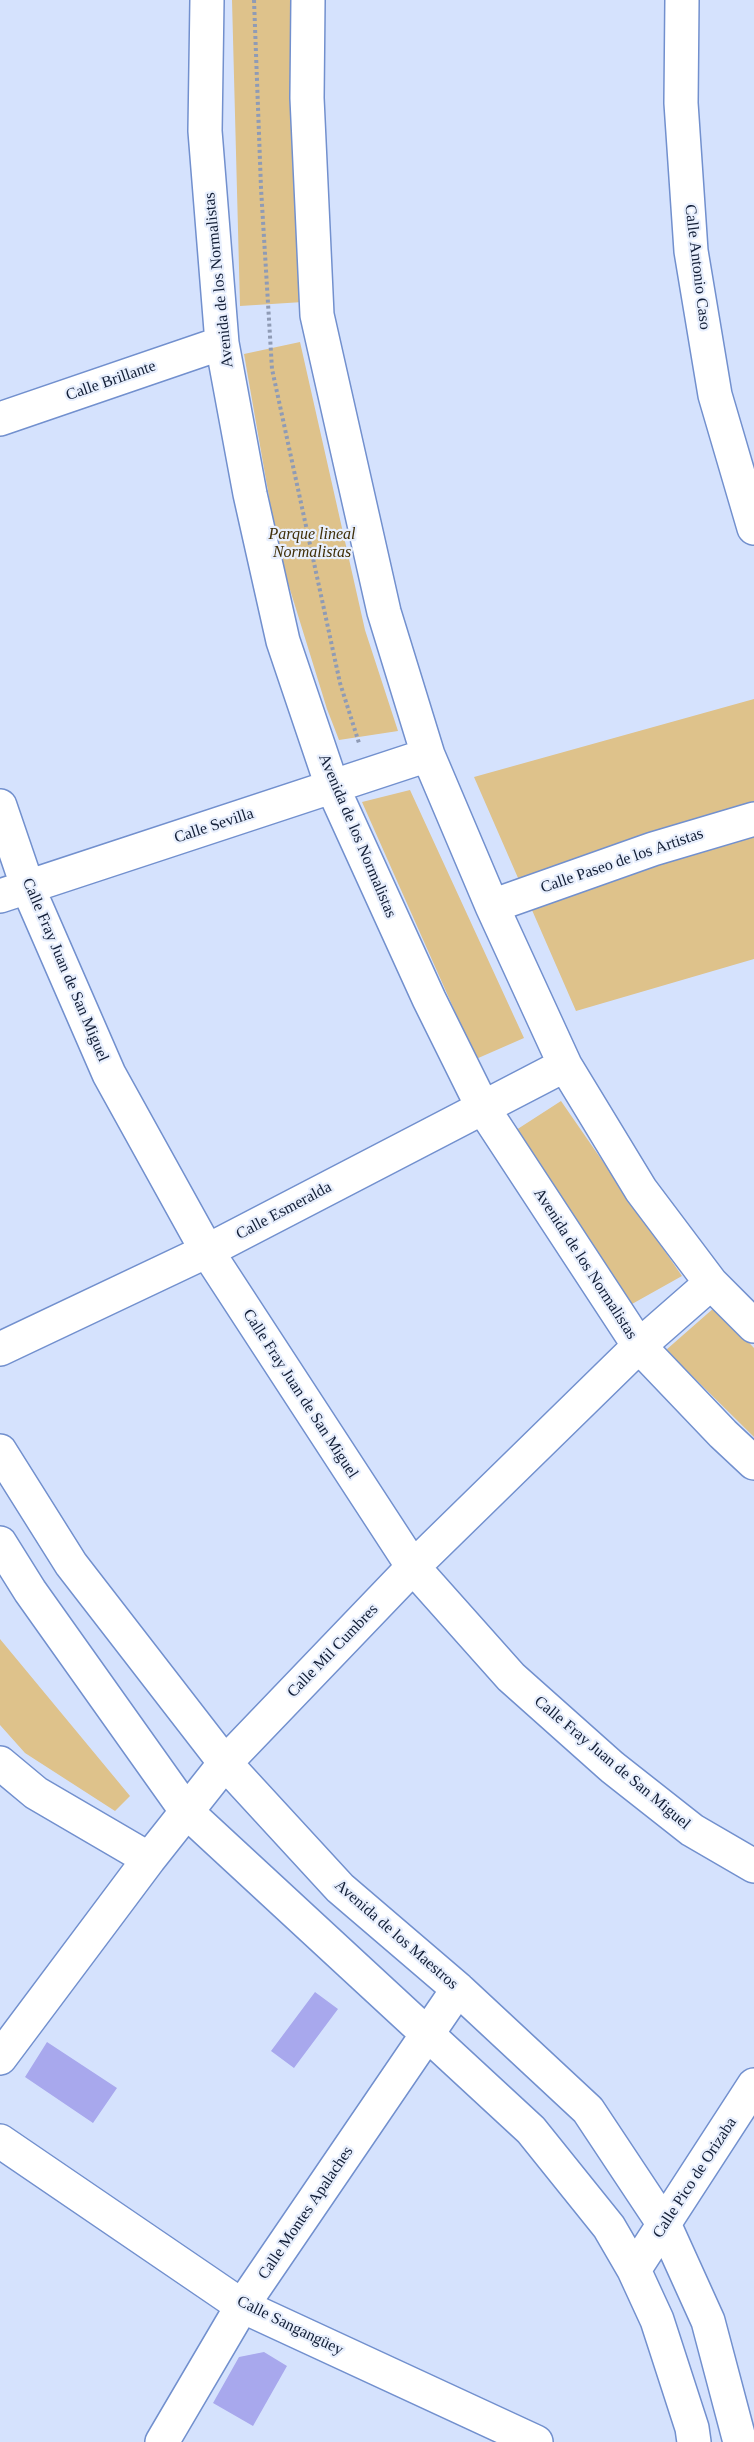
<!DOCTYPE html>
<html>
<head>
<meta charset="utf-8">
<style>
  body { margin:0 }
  canvas { display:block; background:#d5e2fd }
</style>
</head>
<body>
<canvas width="754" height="2442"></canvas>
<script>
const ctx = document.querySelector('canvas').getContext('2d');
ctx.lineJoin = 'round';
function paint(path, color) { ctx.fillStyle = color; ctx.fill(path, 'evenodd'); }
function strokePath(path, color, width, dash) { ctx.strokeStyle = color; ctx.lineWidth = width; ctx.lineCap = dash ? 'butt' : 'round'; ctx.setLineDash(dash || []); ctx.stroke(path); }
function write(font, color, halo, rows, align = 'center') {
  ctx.font = font + ' "Times New Roman",serif'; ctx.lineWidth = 4.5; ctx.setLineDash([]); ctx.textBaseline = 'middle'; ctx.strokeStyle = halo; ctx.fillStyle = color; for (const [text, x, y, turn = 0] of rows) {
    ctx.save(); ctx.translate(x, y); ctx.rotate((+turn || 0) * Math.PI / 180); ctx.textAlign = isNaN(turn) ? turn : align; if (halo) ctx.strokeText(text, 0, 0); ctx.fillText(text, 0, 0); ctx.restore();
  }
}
paint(new Path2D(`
  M232 0H291L303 302 240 306Z
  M300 342 365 630 398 731 339 740 327 709 279 554 244 354Z
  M754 699V959L576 1011 474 777Z
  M410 790 524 1038 476 1059 362 802Z
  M561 1101 682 1276 632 1304 513 1132Z
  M715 1307 754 1348V1437L666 1350Z
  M0 1639 130 1796 115 1811 25 1753 0 1725Z`), '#dec28b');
paint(new Path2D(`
  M315 1992 338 2009 294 2068 271 2051Z
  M47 2042 117 2088 93 2123 25 2077Z
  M264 2352 287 2366 253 2426 213 2403 239 2357Z`), '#a8a8ed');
const minor = new Path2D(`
  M207 0 205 131 222 343 250 494 283 641 332 786 429 999 483 1108 639 1346 723 1434 754 1463
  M308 0 307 98 317 315 384 612 428 755 492 906 565 1065 641 1190 711 1283 754 1326
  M682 0 681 103 691 251 715 395 754 528
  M0 419 222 343
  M0 806 28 888 109 1074 207 1251 413 1567 511 1677 612 1767 692 1830 754 1866
  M0 896 428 755
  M492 906 653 849 754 819
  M0 1349 207 1251 565 1065
  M0 1451 71 1564 225 1763 340 1888 458 1989 588 2110 665 2226 708 2321 740 2442
  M0 1543 30 1591 187 1812 531 2130 609 2227 634 2270 657 2320 692 2428 694 2442
  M0 1763 36 1793 149 1859
  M0 2058 149 1859 225 1763 413 1567 639 1346 711 1283
  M0 2141 242 2306 536 2442
  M634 2270 754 2085
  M162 2442 242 2306 458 1989`);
strokePath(minor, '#7290ce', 36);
strokePath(new Path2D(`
  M254 0 261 188 272 369 340 683 359 743`), '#8f9bb5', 4, [3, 3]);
strokePath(minor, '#fff', 33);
write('16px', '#121e36', '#e8effd', [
  ["Calle Antonio Caso",697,267,83],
  ["Avenida de los Normalistas",219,280,-96],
  ["Calle Brillante",111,381,-19],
  ["Calle Sevilla",214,826,-18],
  ["Avenida de los Normalistas",357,836,67],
  ["Calle Paseo de los Artistas",622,861,-19],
  ["Calle Fray Juan de San Miguel",65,970,67],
  ["Calle Esmeralda",284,1211,-28],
  ["Avenida de los Normalistas",585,1264,57],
  ["Calle Fray Juan de San Miguel",300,1394,57],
  ["Calle Mil Cumbres",333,1651,-46],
  ["Calle Fray Juan de San Miguel",612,1763,40],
  ["Avenida de los Maestros",396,1935,41],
  ["Calle Pico de Orizaba",695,2178,-57],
  ["Calle Montes Apalaches",306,2213,-56],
  ["Calle Sangangüey",290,2326,26]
]);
write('italic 16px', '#3f2e07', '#e8effd', [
  ["Parque lineal",312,535],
  ["Normalistas",312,553]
]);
</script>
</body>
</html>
